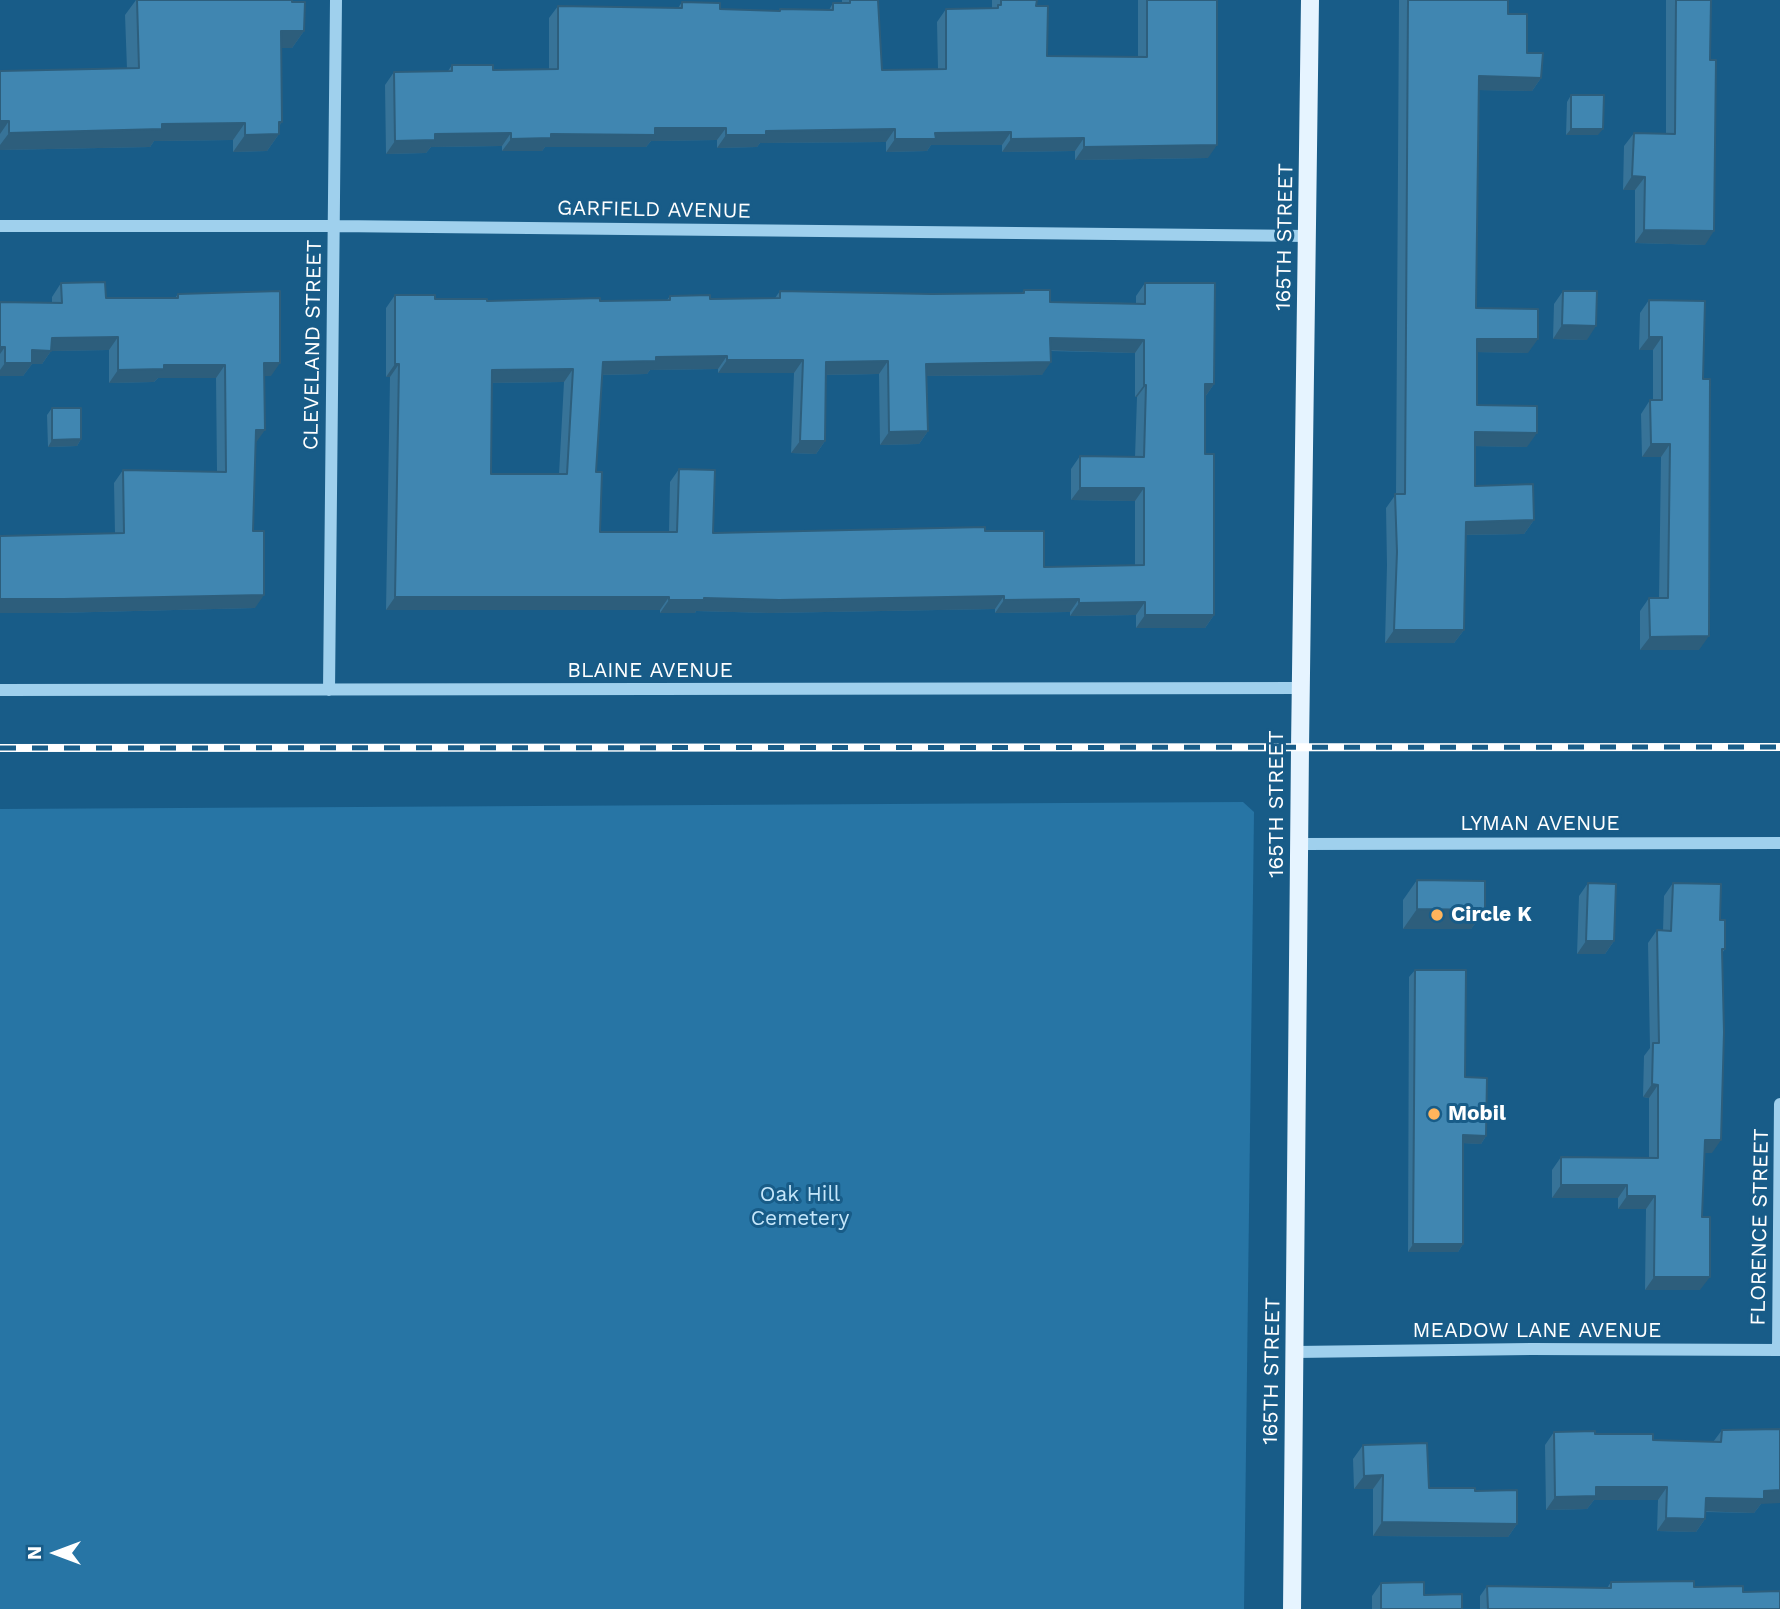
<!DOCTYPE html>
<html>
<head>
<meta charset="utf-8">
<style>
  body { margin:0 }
  #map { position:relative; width:1780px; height:1609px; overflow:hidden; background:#185c88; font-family:"Work Sans",sans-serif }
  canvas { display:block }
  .north { position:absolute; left:21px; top:1518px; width:70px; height:70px; -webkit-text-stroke:5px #185c88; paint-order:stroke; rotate:270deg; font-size:19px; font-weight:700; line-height:28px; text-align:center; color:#fff }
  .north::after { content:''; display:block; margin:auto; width:24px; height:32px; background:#fff; clip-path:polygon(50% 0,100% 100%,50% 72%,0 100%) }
</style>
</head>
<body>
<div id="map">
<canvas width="1780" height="1609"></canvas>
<div class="north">N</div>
</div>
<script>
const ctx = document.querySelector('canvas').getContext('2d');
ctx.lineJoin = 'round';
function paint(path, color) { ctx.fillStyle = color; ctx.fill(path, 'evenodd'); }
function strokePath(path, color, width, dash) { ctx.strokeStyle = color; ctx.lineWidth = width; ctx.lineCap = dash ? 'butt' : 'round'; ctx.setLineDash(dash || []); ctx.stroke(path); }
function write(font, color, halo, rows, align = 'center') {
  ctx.font = font + ' "Work Sans",sans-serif'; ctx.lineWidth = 6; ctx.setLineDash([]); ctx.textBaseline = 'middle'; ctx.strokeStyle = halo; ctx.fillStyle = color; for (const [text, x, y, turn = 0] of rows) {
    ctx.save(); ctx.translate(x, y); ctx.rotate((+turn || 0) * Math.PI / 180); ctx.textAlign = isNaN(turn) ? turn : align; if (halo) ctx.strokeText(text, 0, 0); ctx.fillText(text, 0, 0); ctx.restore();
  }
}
paint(new Path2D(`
  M1243 802 1254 812 1244 1609H0V809Z`), '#2775a5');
strokePath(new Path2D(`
  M0 226H334L1308 236
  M0 690 1301 688
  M329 690 336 0
  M1299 844 1780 843
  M1778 1350 1780 1104
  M1295 1352 1531 1349 1780 1350`), '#9fd0ed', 12);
strokePath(new Path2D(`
  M1292 1609 1300 748 1310 0`), '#e6f4ff', 18);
const rail = new Path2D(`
  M0 748 1780 747`);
strokePath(rail, '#fff', 8);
strokePath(rail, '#185c88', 5, [16]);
paint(new Path2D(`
  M136 0H292L304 31 292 48H281L282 122 279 126V134L267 151 233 152V140L154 141 150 147 0 150V71L127 69 125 15Z
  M842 0H878L882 70 938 69 937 22 946 9 992 8V0H1037L1036 6 1047 56 1138 57V0H1217L1208 158 1075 160V151L1002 152V145H931L927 151 886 152V142L760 143 757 147 717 148V140L651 141 646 147H545L542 151H502V146L431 147 426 153 386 154 385 85 394 72 448 71 452 65 493 70 549 69V18L558 6 678 8 682 2 720 9 779 11 780 9 829 10 833 3H842Z
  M1399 0H1508V14L1527 53 1541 78 1532 91 1479 90 1476 308 1528 353 1477 352V405L1527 447 1475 446V486L1534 520 1524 534 1466 535 1464 630 1454 643H1385L1387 565 1386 508 1396 494Z
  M1666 0H1711L1705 245 1635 243V190H1623L1624 146 1634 133 1666 134Z
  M1571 95 1598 135H1566L1567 102Z
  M61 283 106 298H175L178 294 271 376H264L255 444 253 531 255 608 55 613H0L115 534 114 483 123 470 217 472 216 378H158L154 382 109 383V350L51 351 42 364H32L23 376H0V302L52 303V297Z
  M1145 283 1214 384 1205 397V454L1214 615 1205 628H1136V615L1070 616V612L995 613V609L770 613 696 611 695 613H660V610H386L390 377H386V308L395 295 435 299 487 301H600L667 300 670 296 710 299 775 298 780 291 932 294 1022 293 1024 290 1050 302 1136 303V296ZM1050 351 1135 353V397H1137L1135 457 1080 456 1071 469V500L1135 501V565L1044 567 985 531 713 533 679 469 670 482 669 532H600L596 472 602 375 647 374 650 370 718 369V373H794L791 453 816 454 825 441 826 375 879 374 880 445 919 444 928 431 927 376 1042 375ZM564 382 559 474H491L492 383Z
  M1563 291 1587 340 1553 339 1554 304Z
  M1649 300 1703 379 1699 650H1640V611L1649 598H1659L1661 457H1642L1641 414 1650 400H1653V350H1639L1640 313Z
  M52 408 81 439 77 446 48 447 47 415Z
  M1417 880 1485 910 1471 929H1403V900Z
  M1588 883 1614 941 1605 954H1577L1579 896Z
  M1673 883 1720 920 1725 949 1722 953 1712 1153H1704L1700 1290H1645L1646 1209H1618V1198H1552V1170L1561 1157 1649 1158V1098L1643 1097 1644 1056 1650 1048 1648 943 1657 930 1663 931 1664 896Z
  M1415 970 1465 1077 1486 1136 1481 1144 1463 1143V1244L1458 1252H1408L1409 977Z
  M1722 1430 1761 1504 1754 1513 1706 1512 1705 1519 1696 1532 1657 1531 1658 1500H1594L1587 1509 1546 1510 1545 1445 1554 1432 1595 1434 1653 1440 1713 1442Z
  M1363 1445 1429 1488 1475 1491 1517 1524 1508 1537 1373 1536V1489H1354L1353 1459Z
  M1611 1582 1694 1587 1743 1592 1780 1609H1480V1596L1487 1586 1607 1588Z
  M1381 1583 1424 1595 1462 1609H1372V1596Z`), '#377398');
paint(new Path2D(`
  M281 31H304L292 48H269Z
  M1479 76 1541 78 1532 91 1469 90Z
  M0 121H9L0 134Z
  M279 122H282L273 134H279L267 151 233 152 245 135Z
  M245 123 233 140 154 141 150 147 0 150V145L9 133 162 124Z
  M655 128H726L717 140 651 141 646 147H545L542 151H502L511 139 551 134Z
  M895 129 886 142 760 143 757 147 717 148 726 135 766 131Z
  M1571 129H1603L1598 135H1566Z
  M1011 132 1002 145H931L927 151 886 152 895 139 935 133Z
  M511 133 502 146 431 147 426 153 386 154 395 141 435 134Z
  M1084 138 1075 151 1002 152 1011 139Z
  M1217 145 1208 158 1075 160 1084 147Z
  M1632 176 1645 177 1635 190H1623Z
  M1644 230 1714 231 1705 245 1635 243Z
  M1562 325 1596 326 1587 340 1553 339Z
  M118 337 109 350 51 351 42 364H32L23 376H0V370L5 363 52 338Z
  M1649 337H1662L1653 350H1639Z
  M1050 338 1144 340 1135 353 1041 350Z
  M1477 339H1538L1528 353 1467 352Z
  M0 347H5L0 354Z
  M727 356 718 369 650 370 647 374 594 375 603 362 656 357Z
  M727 360H803L794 373H718Z
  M888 361 879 374 817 375 826 362Z
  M1051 362 1042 375 917 376 926 364Z
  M264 363H280L271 376H255Z
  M395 364H399L390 377H386Z
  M164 365H225L216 378H158L154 382 109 383 118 370Z
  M573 369 564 382 483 383 492 370Z
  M1205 384H1214L1205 397H1196Z
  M1144 385H1146L1137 397H1135Z
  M256 430H265L255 444Z
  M928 431 919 444 880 445 889 432Z
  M1475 432 1537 433 1527 447 1466 446Z
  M81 439 77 446 48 447 52 440Z
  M800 441H825L816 454 791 453Z
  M1651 444H1670L1661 457H1642Z
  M1080 488H1144L1135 501 1071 500Z
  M1534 520 1524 534 1457 535 1466 522Z
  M264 595 255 608 55 613H0V599Z
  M1004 596 995 609 770 613 696 611 695 613H660L669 600 704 598Z
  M395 597H669L660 610H386Z
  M1079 599 1070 612 995 613 1004 600Z
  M1145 602 1136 615 1070 616 1079 603Z
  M1145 615H1214L1205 628H1136Z
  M1394 630H1464L1454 643H1385Z
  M1709 636 1699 650H1640L1650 637Z
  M1417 909 1485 910 1471 929H1403Z
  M1586 941H1614L1605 954H1577Z
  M1652 1084 1658 1085 1649 1098 1643 1097Z
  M1463 1135 1486 1136 1481 1144 1458 1143Z
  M1705 1140H1721L1712 1153H1696Z
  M1561 1185H1627L1618 1198H1552Z
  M1627 1196H1655L1646 1209H1618Z
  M1413 1244H1463L1458 1252H1408Z
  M1654 1277H1710L1700 1290H1645Z
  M1383 1475 1373 1489H1354L1364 1476Z
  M1596 1487H1667L1658 1500H1594L1587 1509 1546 1510 1555 1497Z
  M1780 1490V1503L1761 1504 1754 1513 1697 1511 1706 1498 1764 1491Z
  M1666 1518 1705 1519 1696 1532 1657 1531Z
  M1382 1522 1517 1524 1508 1537 1373 1536Z`), '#2d5e7c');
const building = new Path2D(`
  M137 0H292V2H305L304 31H281L282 122H279V134L245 135V123L162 124V129L9 133V121H0V71L139 68Z
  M850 0H878L882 70 946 69V9L998 8V5H1001V0H1037L1036 6H1048L1047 56 1147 57V0H1217V145L1084 147V138L1011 139V132L935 133 936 139H895V129L766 131V135H726V128H655V135L551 134V138L511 139V133L435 134V140L395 141 394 72 452 71V65H493V70L558 69V6L682 8V2L720 3V9L780 11V9L833 10V3H850Z
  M1408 0H1508V14H1527V53H1543L1541 78 1479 76 1476 308 1538 309V339H1477V405L1537 406V433L1475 432V486L1533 484 1534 520 1466 522 1464 630H1394L1397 552 1395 494H1405Z
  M1676 0H1711L1710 60H1716L1714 231 1644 230 1645 177 1632 176 1634 133 1675 134Z
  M1571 95H1604L1603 129H1571Z
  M105 282 106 298H178V294L280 291V363H264L265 430H256L253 531H264V595L64 599H0V536L124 533 123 470 226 472 225 365H164V369L118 370V337L52 338 51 351 32 350V363H5V347H0V302L62 303 61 283Z
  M1145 283H1215L1214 384H1205V454H1214V615H1145V602L1079 603V599L1004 600V596L779 600 704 598V600H669V597H395L399 364H395V295H435V299H487V301L600 298V301L670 300V296L710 295V299L780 298V291L932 294 1024 293V290H1050V302L1145 304ZM1050 338 1144 340V385H1146L1144 457 1080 456V488H1144V565L1044 567V531H985V527L713 533 715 470 679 469 677 532H600L602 472H596L603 362 656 361V357L727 356V360H803L800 441H825L826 362 888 361 889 432 928 431 926 364 1051 362ZM573 369 567 474H491L492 370Z
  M1563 291H1597L1596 326 1562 325Z
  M1649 300 1705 301 1703 379H1710L1709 636 1650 637 1649 598H1668L1670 444H1651L1650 400H1662V337H1649Z
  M52 408H81V439L52 440Z
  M1417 880 1485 881V910L1417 909Z
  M1588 883 1616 884 1614 941H1586Z
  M1673 883 1721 884 1720 920H1725V949H1722L1724 1032 1721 1140H1705L1702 1217H1710V1277H1654L1655 1196H1627V1185H1561V1157L1658 1158V1085L1652 1084 1653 1043H1659L1657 930 1671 931Z
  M1415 970H1466L1465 1077 1487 1078 1486 1136 1463 1135V1244H1413Z
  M1780 1429V1490L1764 1491V1499L1706 1498 1705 1519 1666 1518 1667 1487H1596V1496L1555 1497 1554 1432 1595 1431V1434H1653V1440L1721 1442 1722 1430Z
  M1427 1443 1429 1488H1475V1491L1517 1490V1524L1382 1522 1383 1475 1364 1476 1363 1445Z
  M1694 1581V1587L1743 1586V1592L1780 1591V1609H1488L1487 1586 1611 1588V1582Z
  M1424 1582V1595L1462 1594V1609H1381V1583Z`);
paint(building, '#4086b1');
strokePath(building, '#2d5e7c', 2);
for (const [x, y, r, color] of [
  [1437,915,7,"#ffb45c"],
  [1434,1114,7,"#ffb45c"]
]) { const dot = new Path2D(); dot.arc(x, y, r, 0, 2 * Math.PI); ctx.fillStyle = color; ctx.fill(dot); strokePath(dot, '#185c88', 2.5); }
write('21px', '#fff', '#185c88', [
  ["GARFIELD AVENUE",654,210,1],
  ["165TH STREET",1285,237,-89],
  ["CLEVELAND STREET",313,345,-89],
  ["BLAINE AVENUE",650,671],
  ["165TH STREET",1277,804,-90],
  ["LYMAN AVENUE",1540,824],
  ["FLORENCE STREET",1760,1227,-89],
  ["MEADOW LANE AVENUE",1537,1331],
  ["165TH STREET",1272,1371,-89]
]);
write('bold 21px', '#fff', '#185c88', [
  ["Circle K",1451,915],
  ["Mobil",1448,1114]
], 'left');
write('21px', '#c5e6fa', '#185c88', [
  ["Oak Hill",800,1195],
  ["Cemetery",800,1219]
]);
</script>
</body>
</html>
